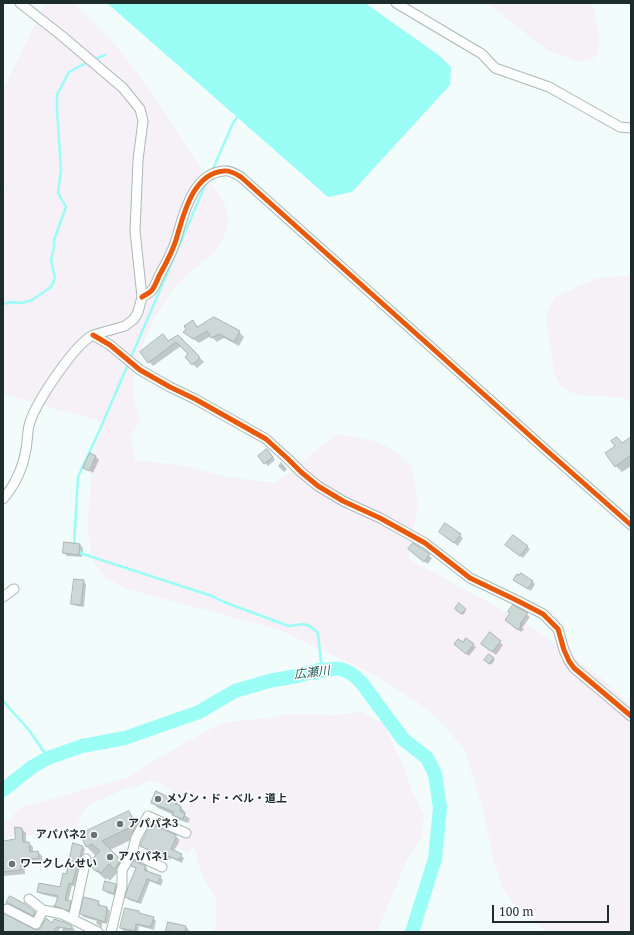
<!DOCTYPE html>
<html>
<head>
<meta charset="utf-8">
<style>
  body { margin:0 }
  #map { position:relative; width:634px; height:935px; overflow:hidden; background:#f2fcfa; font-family:"Noto Serif",serif }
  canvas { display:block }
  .frame { position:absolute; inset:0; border:4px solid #1d2d2c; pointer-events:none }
  .scale { position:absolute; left:492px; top:905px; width:117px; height:18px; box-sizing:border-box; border:2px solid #1d2d2c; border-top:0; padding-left:5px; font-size:12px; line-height:14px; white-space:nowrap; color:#1d2d2c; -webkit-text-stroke:3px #fff; paint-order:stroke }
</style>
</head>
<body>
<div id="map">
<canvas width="634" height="935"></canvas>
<div class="frame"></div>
<div class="scale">100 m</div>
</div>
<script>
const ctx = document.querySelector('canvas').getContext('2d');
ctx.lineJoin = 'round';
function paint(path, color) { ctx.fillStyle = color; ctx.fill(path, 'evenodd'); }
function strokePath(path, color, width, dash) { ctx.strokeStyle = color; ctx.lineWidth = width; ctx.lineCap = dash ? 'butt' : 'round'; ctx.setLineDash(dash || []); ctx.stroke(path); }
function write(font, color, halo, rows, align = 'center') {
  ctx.font = font + ' "Noto Serif","Noto Sans JP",serif'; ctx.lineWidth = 3; ctx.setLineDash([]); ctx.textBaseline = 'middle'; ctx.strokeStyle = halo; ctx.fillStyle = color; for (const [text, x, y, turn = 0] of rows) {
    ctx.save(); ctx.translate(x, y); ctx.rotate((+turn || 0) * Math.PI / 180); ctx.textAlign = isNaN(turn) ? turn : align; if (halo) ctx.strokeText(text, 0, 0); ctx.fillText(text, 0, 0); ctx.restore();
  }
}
paint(new Path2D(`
  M46 3H74L114 43 152 93 224 203 229 218 225 234 216 252 186 275 171 292 155 317 144 342 133 372V389L135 405 141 420 131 435 135 461 182 465 227 477 275 483 337 434C356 437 378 440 395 451 401 456 406 461 412 466L418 505 409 559 526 623 599 676 631 706V932H548L521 913 504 890 493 858 483 809 465 751 446 727 419 703 374 675 280 630 127 589 105 577 91 558 88 526 91 470 100 421 3 394V193L6 191 3 184V90Z
  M487 3H592L599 33V46L598 53 592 59 580 62 547 50Z
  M631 275V402L622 398 606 396H589L572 393 562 387 554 374 546 315 555 297 595 279Z
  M362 712 383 723 403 766 411 789 424 816 421 838 406 862 377 932H213L216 924V899L202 875 196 853 192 845 189 853 175 847 182 834 190 837 188 815 177 796 162 784 150 781 136 787 127 788 88 805 77 825 52 829 36 835H14L3 839V823L8 821 20 808 128 777 151 762 220 724 237 721 272 718 287 714 334 715Z`), '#f5f1f7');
paint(new Path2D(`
  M107 3H365L440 56 451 67 450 85 352 192 328 197Z`), '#9afdf6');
paint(new Path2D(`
  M193 322 199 327 239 332 244 337 239 346 224 338 217 342 211 336 199 343 189 336Z
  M163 335 169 341 178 336 204 362 197 368 186 357 189 354 181 346 153 366 141 352Z
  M631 438V466L622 472 616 466 623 444Z
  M270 453 275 460 268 466 260 456Z
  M96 457 99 460 93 473 85 468Z
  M281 462 287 469 284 472 278 466Z
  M446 524 463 538 458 546 443 535Z
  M413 544 432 558 428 564 412 552Z
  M80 545 83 548 82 557 67 556 64 553Z
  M527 547 530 549 523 558 509 548Z
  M514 580 532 581 535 584 531 591Z
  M83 581 86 584 84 607 76 606 73 603Z
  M459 605 466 611 463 615 456 609Z
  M513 606 530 617 522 628 524 629 521 632 509 622Z
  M490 634 503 645 496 655 485 646Z
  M463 643 473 645 476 647 469 656 458 646Z
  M489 655 495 660 491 665 485 660Z
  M176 801 186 813 185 815 190 819 188 823 179 820 174 815 158 808 153 803Z
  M129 812 137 821 143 834 110 850 129 869 123 877 118 872 110 881 107 878 106 880 93 868 95 865 96 856 87 847Z
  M22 829 26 833V843H29L33 847V852H38L42 856V862L24 864 25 874 3 876V842L16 840Z
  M175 836 179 839V842L174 851 184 858 182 863 171 858 170 860 145 849 142 846Z
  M82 846 85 849 75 886H72L68 902 73 905 71 913 55 908 52 905H56L58 898 41 894 38 892 60 888Z
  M135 862 146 867 148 870 147 872 160 877 163 880 161 886 150 881 141 904 129 900 127 897 137 869 132 866Z
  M115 885 118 888 117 896 107 893 104 890Z
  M98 902 101 905V907L107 908 110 911 107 924 102 923V928L96 923 97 921 84 917 81 914Z
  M7 903H21L38 915 36 918 10 906Z
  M139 912 141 915 153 918 156 921 154 930 139 926 138 932 124 931 121 928Z
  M63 923 72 927 75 930V932H62Z
  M52 924 63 925 58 932H5L36 931Z
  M186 927 189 930V932H169L167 931Z`), '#0003');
strokePath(new Path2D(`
  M93 60 105 55
  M212 171 233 123 238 116
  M3 304 11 302 22 303 32 300 51 287 55 278 51 260 54 247V240L66 207 58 193 61 170 57 109V95L69 72 88 62
  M74 545 78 477 101 427 207 181
  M77 550H79L80 553 212 596 224 602 289 626 303 624 310 626 318 633 321 662 323 669
  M3 701 29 730 48 758`), '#9afdf6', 2.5);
strokePath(new Path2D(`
  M314 673C336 667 344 665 361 682L403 739 427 758 435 774 440 808 435 859 412 932
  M3 790 32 767 48 758 82 746 125 738 199 712 235 691 269 681 297 676 323 669`), '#9afdf6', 14);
const building = new Path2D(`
  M214 317 240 331 234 342 219 334 211 338 207 331 193 339 183 332 186 330 184 326 193 320 197 327Z
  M163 334 168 341 178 335 199 356V359L192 365 185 357 188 354 176 342 148 363 140 352Z
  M617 437 622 443 631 437V455L615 467 605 453 615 446 611 441Z
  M267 449 273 457 264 464 258 456Z
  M90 453 96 456 89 471 83 468Z
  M445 523 461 534 454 543 439 532Z
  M513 535 528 546 520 556 505 545Z
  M64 542 80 544 79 555 63 553Z
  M413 543 430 554 424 562 408 549Z
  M521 573 533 581 528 589 513 580 517 574 519 575Z
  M74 579 84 580 81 605 71 604Z
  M459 603 466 609 461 614 455 609Z
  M513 605 528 613 520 624 521 626 518 630 505 620 510 613 508 612Z
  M490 632 501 641 492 652 481 644Z
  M466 638 474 644 466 654 454 644 458 639 463 642Z
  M489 654 494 658 489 664 484 660Z
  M156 791 176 801 175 804 181 806 180 811 185 813 183 819 172 815 174 812 151 803Z
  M129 811 135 825 102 841 121 860 114 869 109 864 101 873 98 870 97 872 92 868 94 865 92 864 94 861 92 859 100 851 92 844 86 847 80 834Z
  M151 824 176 835V838L171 849 182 854 179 860 168 856 167 858 140 846Z
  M15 827 22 828 23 842H29L30 852 38 851 39 858 20 860 21 870 3 872V841L15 839Z
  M73 843 83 846 72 884 69 883 65 900 71 901 69 911 55 906 58 896 37 892 39 883 60 887 63 873 66 874Z
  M134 861 146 866 144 870 161 876 158 883 147 879 138 902 125 897 128 887 136 868 131 866Z
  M105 881 116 884 114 894 103 890Z
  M10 896 25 904 35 912 33 916 10 904 6 903Z
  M84 897 99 901 98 905 107 907 105 922 80 914Z
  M125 908 139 911V913L154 917 151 927 136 924 135 931 120 928Z
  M3 913 34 929H40L46 918 52 923 54 919 64 922 72 926V929L57 927 53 932H3Z
  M168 922 186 926 185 932 166 931Z`);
paint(building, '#cbd8d6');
strokePath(building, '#a9b5b4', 1);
const street = new Path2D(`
  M396 3 482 54 495 68 549 87 620 127 631 128
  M142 297C145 295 150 293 152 290 155 286 157 281 159 276 165 265 172 253 176 240 183 217 192 173 224 171 230 170 236 174 241 177L546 450 631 525
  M93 335 110 345 140 370 170 387 195 399 266 439 288 459 301 472 318 486 343 501 380 518 425 543 470 578 518 601 543 614 558 629 564 650 569 661 574 668 631 716
  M3 499C15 485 23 468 26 449 28 440 27 430 30 422 37 401 74 345 93 335L125 326 134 319 138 312 142 297 135 231 138 160 143 121 140 109 123 88 62 36 20 3
  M3 597 14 589
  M132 853 162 867
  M29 899 43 910 62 914 98 932
  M7 909 36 924 43 910
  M73 919 86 859
  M111 932 122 886V870L132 853 136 838 148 816 186 833`);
strokePath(street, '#acb8b6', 11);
strokePath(street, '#fdfffe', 9);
strokePath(new Path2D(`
  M142 297C145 295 150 293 152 290 155 286 157 281 159 276 165 265 172 253 176 240 183 217 192 173 224 171 230 170 236 174 241 177L546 450 631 525
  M93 335 110 345 140 370 170 387 195 399 266 439 288 459 301 472 318 486 343 501 380 518 425 543 470 578 518 601 543 614 558 629 564 650 569 661 574 668 631 716`), '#e8590c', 5);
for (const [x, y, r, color] of [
  [158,799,4,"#687574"],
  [120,824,4,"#687574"],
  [94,835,4,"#687574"],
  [110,857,4,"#687574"],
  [12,864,4,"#687574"]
]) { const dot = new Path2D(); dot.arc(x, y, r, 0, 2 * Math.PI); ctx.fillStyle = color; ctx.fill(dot); strokePath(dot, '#fff', 1.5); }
write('bold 11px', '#1d2d2c', '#fff', [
  ["メゾン・ド・ベル・道上",166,799],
  ["アパパネ3",128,824],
  ["アパパネ2",86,835,"right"],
  ["アパパネ1",118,857],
  ["ワークしんせい",20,864]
], 'left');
write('italic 12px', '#245e5a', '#fff', [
  ["広瀬川",312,673,-7]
]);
</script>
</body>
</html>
